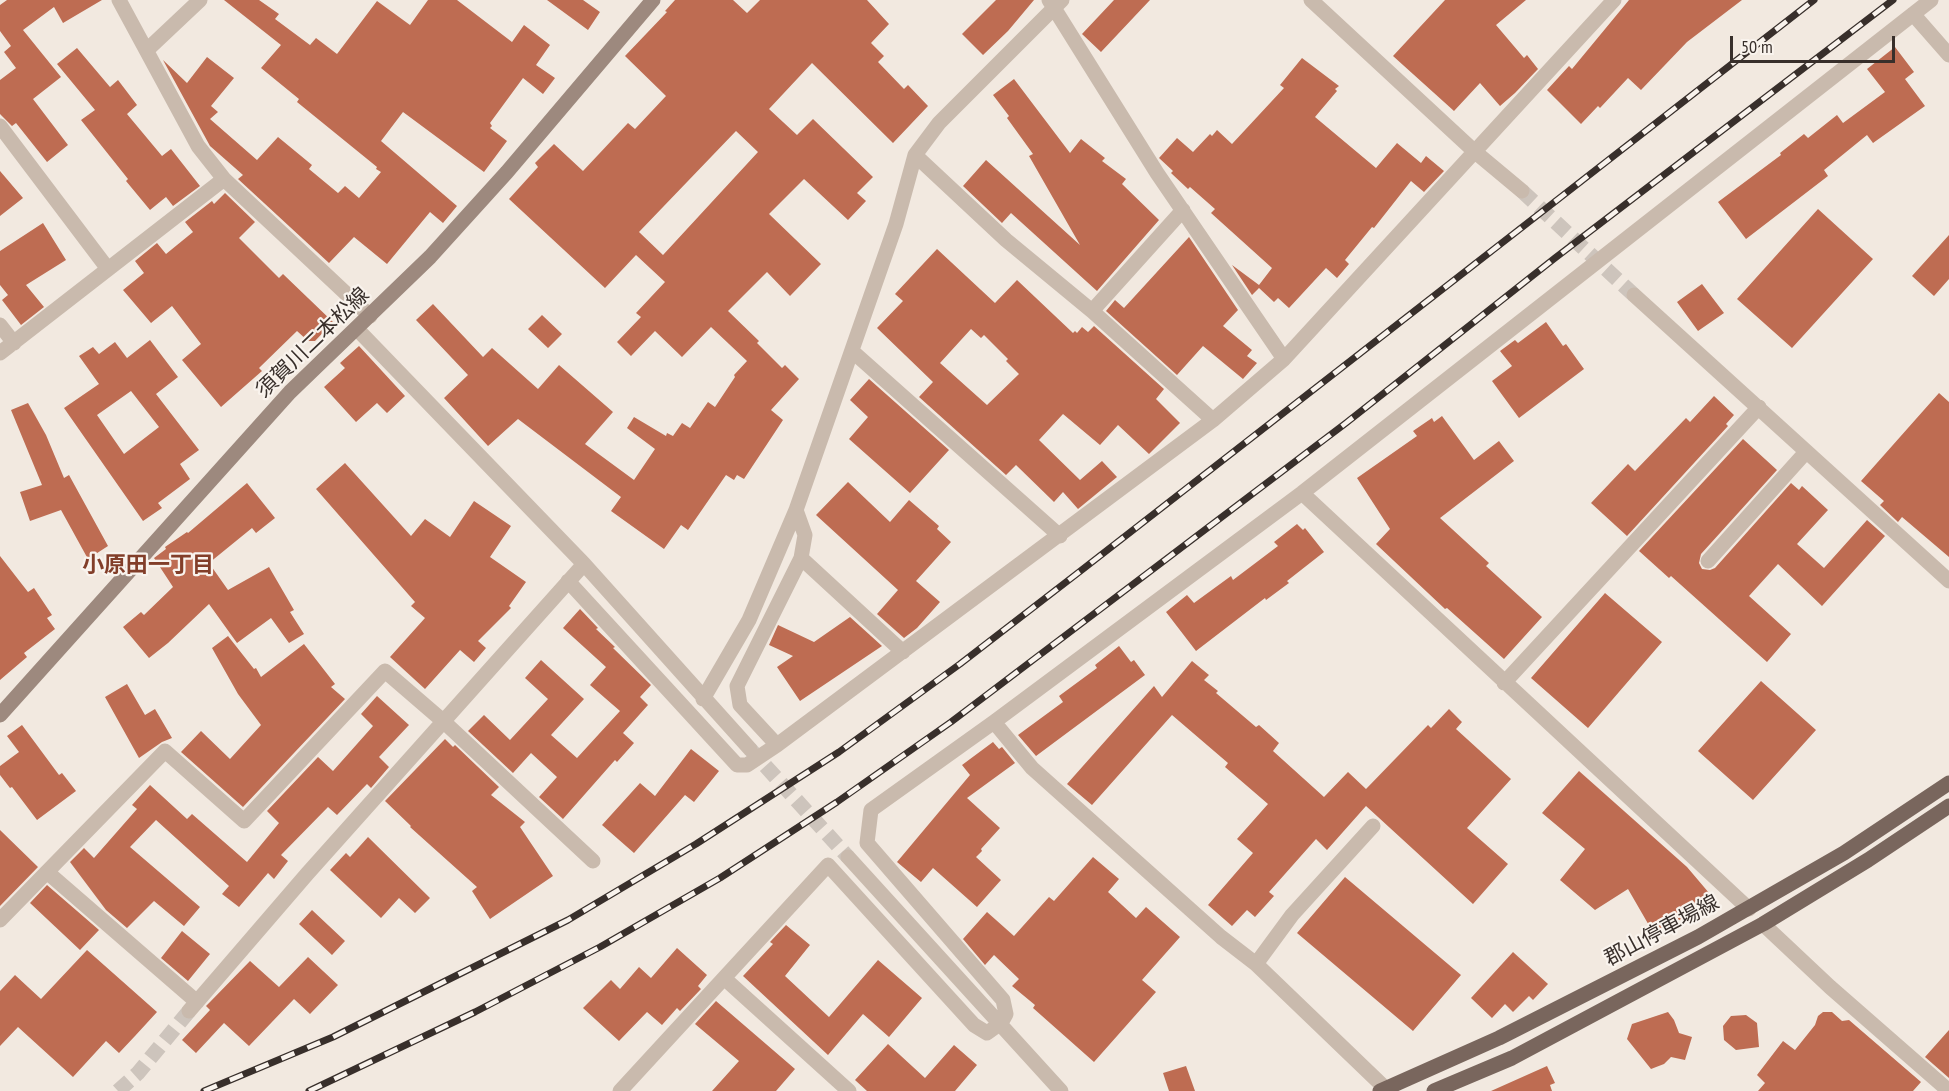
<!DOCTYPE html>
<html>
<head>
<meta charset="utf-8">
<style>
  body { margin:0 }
  #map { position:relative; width:1949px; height:1091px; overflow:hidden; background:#f2e9e0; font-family:"PT Sans Narrow",sans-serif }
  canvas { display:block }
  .scale { position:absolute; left:1730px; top:36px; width:165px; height:27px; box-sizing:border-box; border:3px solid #382f2b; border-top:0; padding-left:8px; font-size:18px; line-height:21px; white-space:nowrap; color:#382f2b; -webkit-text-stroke:4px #f9f3ed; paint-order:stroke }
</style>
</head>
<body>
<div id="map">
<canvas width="1949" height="1091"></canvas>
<div class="scale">50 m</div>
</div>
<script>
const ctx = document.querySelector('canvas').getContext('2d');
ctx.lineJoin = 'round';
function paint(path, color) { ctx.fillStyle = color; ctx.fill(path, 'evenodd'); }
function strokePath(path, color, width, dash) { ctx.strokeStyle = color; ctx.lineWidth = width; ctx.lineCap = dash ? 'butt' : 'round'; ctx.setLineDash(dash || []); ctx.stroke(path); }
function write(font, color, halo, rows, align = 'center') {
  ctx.font = font + ' "PT Sans Narrow","Noto Sans JP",sans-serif'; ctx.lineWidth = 4.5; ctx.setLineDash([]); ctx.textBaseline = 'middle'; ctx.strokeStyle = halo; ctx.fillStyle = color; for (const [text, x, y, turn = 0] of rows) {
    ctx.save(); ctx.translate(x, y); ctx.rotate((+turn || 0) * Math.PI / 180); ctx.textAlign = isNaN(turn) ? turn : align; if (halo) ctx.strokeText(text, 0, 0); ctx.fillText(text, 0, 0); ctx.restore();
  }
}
paint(new Path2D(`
  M7 0H102L63 23 54 7 23 30 61 77 33 99 68 145 47 162 16 123 12 126 0 114V80L16 68 4 52 11 46 0 31V5Z
  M224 0H259L279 14 275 19 310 45 316 38 337 54 377 1 410 25 428 0H457L512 42 524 25 550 45 536 65 555 78 543 94 523 78 490 123 492 126 490 128 507 141 484 172 403 112 381 141 457 206 443 223 430 212 387 264 354 237 329 263 238 179 243 175 210 146 163 60 187 83 207 57 234 78 211 106 218 112 210 119 257 160 278 137 312 165 309 169 338 193 345 186 359 198 381 172 376 169 377 167 297 102 299 99 261 68 281 45Z
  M547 0H583L600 12 588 30Z
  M675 0H733L747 13 760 0H867L889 24 871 43 884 56 878 62 904 89 908 85 928 106 893 143 812 63 769 109 797 135 813 119 873 177 857 193 866 201 848 220 804 179 769 214 821 264 790 296 767 272 728 311 759 341 757 343 782 368 785 365 799 379 771 410 783 420 744 479 737 475 734 480 726 475 688 530 681 525 664 549 611 511 621 497 518 419 488 446 444 398 468 375 416 320 433 304 483 357 492 348 538 389 559 365 613 412 585 444 634 480 655 449 627 428 634 417 666 436 667 433 673 436 682 423 690 428 708 402 715 407 735 377 734 375 747 361 711 327 682 357 655 331 631 356 617 342 641 317 636 313 665 282 636 255 605 288 509 199 538 167 535 163 554 144 583 171 628 123 635 129 666 96 625 56 667 12 665 11ZM736 131 758 152 663 255 639 232Z
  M996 0H1034L1008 31 983 55 962 34Z
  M1114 0H1150L1101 52 1082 34Z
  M1445 0H1526L1496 25 1524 58 1527 55 1538 69 1515 93 1500 106 1480 83 1454 111 1393 56Z
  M1629 0H1742L1687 42 1641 90 1628 78 1600 108 1598 106 1581 124 1547 90 1569 66 1572 69Z
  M1895 47 1914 72 1905 79 1925 106 1873 143 1867 135 1824 170 1828 176 1746 239 1718 202 1781 155 1780 153 1804 134 1808 138 1837 115 1843 123 1885 92 1867 69Z
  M77 48 110 87 118 80 137 105 127 114 162 156 171 149 200 186 173 206 166 197 150 210 126 181 128 179 81 120 95 110 57 64Z
  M1302 58 1339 86 1335 89 1337 91 1315 117 1376 168 1397 143 1421 163 1426 156 1444 171 1424 192 1411 181 1374 228 1372 227 1345 260 1349 264 1337 278 1326 268 1289 308 1278 298 1274 302 1259 288 1252 295 1232 265 1259 285 1272 268 1211 213 1215 209 1190 187 1188 189 1171 173 1173 171 1159 158 1177 138 1193 152 1210 134 1212 136 1217 130 1232 144 1284 88 1280 85Z
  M1014 79 1070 153 1081 139 1105 158 1102 161 1126 179 1122 184 1159 220 1097 291 1011 213 1002 223 963 186 986 160 1080 245 1029 156 1033 154 1007 118 1009 116 993 95Z
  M0 171 23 198 0 216Z
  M225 193 255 222 239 238 279 278 283 274 333 322 315 341H308L297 331 259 368 262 371 221 407 182 360 201 344 172 306 151 323 123 290 144 273 135 261 157 243 166 254 193 232 185 222 212 201 214 204Z
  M1818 209 1873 259 1792 348 1737 299Z
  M43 223 66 260 26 285 44 307 21 325 2 300 8 295 0 285V251Z
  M1949 235V279L1934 296 1912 276Z
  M1189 237 1238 310 1223 326 1252 350 1247 356 1257 363 1243 379 1203 346 1177 375 1106 311 1115 300 1124 308Z
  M937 249 995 303 1017 280 1073 333 1075 331 1077 333 1082 327 1088 332 1094 326 1164 389 1156 399 1180 423 1149 454 1118 425 1100 445 1063 414 1039 440 1080 480 1102 461 1117 477 1078 509 1063 492 1054 502 1016 465 1006 475 919 397 933 382 877 328 903 301 895 294ZM971 329 981 338 984 335 1008 359 1006 361 1019 374 987 405 940 363Z
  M1702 284 1724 313 1698 331 1677 302Z
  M542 315 562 334 548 348 528 329Z
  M1546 322 1563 346 1566 344 1584 369 1519 418 1492 381 1512 366 1500 351 1515 340 1518 343Z
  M150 340 178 377 156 394 199 450 180 464 190 479 158 503 162 508 143 521 64 408 99 384 79 356 93 347 99 354 115 342 127 358ZM131 391 159 427 124 454 97 415Z
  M359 346 405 396 387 413 377 403 356 422 324 387 345 368 340 363Z
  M869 379 949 450 910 493 849 439 868 417 850 400Z
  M1939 393 1949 402V557L1902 517 1898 522 1880 505 1884 501 1861 481Z
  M1714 396 1734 415 1726 424 1728 426 1627 536 1591 503 1628 464 1635 471 1686 418 1690 422Z
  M28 403 46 435 64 478 69 475 108 546 88 559 61 510 30 521 20 492 42 485 11 410Z
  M1442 416 1474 460 1499 441 1514 461 1440 518 1489 563 1486 566 1542 617 1504 659 1447 608 1445 609 1376 544 1390 529 1357 478 1417 436 1413 431 1432 418 1434 422Z
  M1743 439 1777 470 1701 554 1699 563 1702 569 1710 570 1715 568 1791 483 1799 490 1802 486 1828 510 1797 544 1824 568 1867 520 1885 536 1822 606 1778 564 1749 596 1791 634 1767 662 1671 576 1669 578 1639 551Z
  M345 463 411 536 425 519 450 537 474 501 511 526 490 557 526 582 509 606 511 608 478 641 486 648 474 662 460 650 425 689 390 657 425 618 411 606 415 602 316 489Z
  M848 482 890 522 909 500 939 526 937 529 951 542 916 581 940 602 917 628 904 638 877 614 898 590 816 515Z
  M247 483 275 518 256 533 252 528 209 563 228 590 269 567 294 610 290 612 304 634 289 643 271 618 237 643 209 604 168 643 149 658 123 627 141 612 144 615 173 587 154 558 166 549 165 547 187 532 188 533Z
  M1297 524 1303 530 1305 528 1324 552 1287 581 1289 583 1266 600 1265 598 1196 651 1166 612 1187 595 1194 603 1231 576 1233 580 1278 546 1274 542Z
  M0 556 28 592 34 588 52 615 47 618 55 629 24 653 27 657 0 680Z
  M1605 593 1662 642 1588 728 1531 678Z
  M580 609 598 628 596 629 615 647 613 648 651 685 640 697 648 705 623 733 634 743 617 762 615 760 563 819 539 797 557 777 531 753 513 773 468 731 484 715 510 740 548 699 525 678 541 660 584 699 551 735 577 758 620 711 590 685 606 667 563 628Z
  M850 617 882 646 800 701 777 667 793 656 769 645 778 625 814 642Z
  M228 636 254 669 256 668 261 677 304 644 335 684 331 687 345 699 243 807 181 752 201 731 230 759 261 725 238 694 212 648Z
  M1119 646 1131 662 1134 660 1145 675 1036 756 1018 735 1063 702 1059 696 1097 668 1095 665Z
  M1192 661 1209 675 1204 680 1218 691 1216 693 1256 727 1259 725 1279 743 1273 751 1324 797 1348 772 1366 789 1428 725 1431 728 1449 709 1462 722 1456 729 1511 779 1467 828 1508 864 1473 904 1366 806 1327 850 1316 839 1269 892 1274 896 1255 917 1247 910 1232 926 1208 905 1253 853 1237 839 1268 804 1225 767 1228 763 1172 715 1092 805 1067 784 1154 686 1162 697Z
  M1761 681 1816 730 1753 800 1698 751Z
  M127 684 145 715 155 709 172 738 162 742 139 758 105 697Z
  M377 696 409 725 379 757 389 767 371 788 367 784 337 815 328 807 281 855 288 861 274 879 268 873 239 907 222 894 229 886 156 820 130 847 200 907 184 926 154 901 127 928 106 910 70 862 84 848 94 858 137 809 132 805 150 785 187 819 192 814 247 862 279 823 267 811 318 757 333 771 373 726 361 714Z
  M22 725 59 775 62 773 76 791 37 820 12 787 10 788 0 775V766L19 752 7 736Z
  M445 739 453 747 455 745 499 787 491 795 525 822 520 827 553 876 490 919 472 891 477 887 410 827 411 826 385 801Z
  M993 742 999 749 1002 747 1015 763 967 798 1000 828 981 849 982 851 976 857 1001 880 977 907 933 868 921 882 897 862 970 775 962 765Z
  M691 749 719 771 694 802 685 795 634 853 602 825 640 783 655 796Z
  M1579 771 1687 867 1715 900 1654 934 1628 889 1595 910 1560 880 1585 849 1542 813Z
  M0 830 38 867 0 906Z
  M368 837 430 898 415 913 399 898 381 918 330 870 346 853 350 857Z
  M1093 857 1119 879 1108 892 1136 918 1146 907 1180 937 1142 980 1156 992 1094 1062 1033 1008 1035 1005 1012 986 1019 979 994 955 985 965 963 939 987 912 1014 936 1049 897 1054 901Z
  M1345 877 1461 975 1413 1031 1297 933Z
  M47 885 99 930 80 950 30 903Z
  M312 910 345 941 332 955 299 924Z
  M786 925 810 945 785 976 829 1017 878 960 922 998 889 1037 863 1014 828 1055 743 976 773 944 770 942Z
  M182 931 210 954 188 981 161 958Z
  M677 948 707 975 698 986 701 989 680 1011 677 1008 662 1025 647 1012 619 1041 583 1008 611 980 620 989 639 967 651 978Z
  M87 950 157 1012 135 1036 119 1053 106 1041 73 1077 18 1027 0 1046V991L15 975 41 999Z
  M1513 952 1548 984 1533 1000 1529 996 1513 1012 1505 1004 1492 1018 1471 998Z
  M308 957 338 985 310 1014 294 999 249 1046 224 1023 196 1053 182 1040 210 1010 206 1006 210 1002 250 961 279 987Z
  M716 1001 795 1069 776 1091H712L739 1061 695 1024Z
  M1668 1012 1674 1020 1679 1033 1692 1037 1685 1060 1671 1057 1664 1064 1651 1069 1627 1039 1632 1024Z
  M1823 1012H1832L1842 1021 1849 1020 1921 1082 1913 1091H1758L1765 1083 1757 1075 1783 1041 1795 1050 1815 1025 1818 1016Z
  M1746 1015 1757 1023 1759 1047 1736 1050 1724 1040 1723 1026 1731 1016Z
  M1949 1030V1078L1925 1057Z
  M888 1044 925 1078 954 1045 977 1065 955 1091H867L855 1080Z
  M1186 1066 1195 1091H1169L1163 1073Z
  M1547 1066 1555 1083 1550 1085 1552 1091H1491Z`), '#be6c52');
strokePath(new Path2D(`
  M1522 191 1634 295
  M750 749 848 857
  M118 1091 138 1073 189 1011`), '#cdc4bc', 15, [15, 8]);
strokePath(new Path2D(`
  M119 0 198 146 224 179 370 316
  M1049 0 1157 173 1284 359
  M1311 0 1474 151 1522 191
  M1913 14 1949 55
  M147 50 200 0
  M0 126 108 269
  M915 155 1006 240 1092 311 1213 420
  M1634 295 1949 581
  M1092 311 1183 210
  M0 325 14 343
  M357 329 584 564 750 749
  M852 351 1060 536
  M0 353 224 179
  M1302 493 1749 909
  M801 558 903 652
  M1708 561 1806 452
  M568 581 737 765H747L777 745 1213 420 1284 359 1614 0
  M1504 683 1759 407
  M703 699 749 620 796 510 896 224 915 155 939 123 1062 0
  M994 722 1032 768 1221 937 1256 964 1386 1089
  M777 745 740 705 737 686 801 558 805 535 796 510
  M848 857 1061 1091
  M47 872 197 1002
  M0 920 165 751 244 821 385 671 443 721 593 861
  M1763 924 1830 987 1949 1091
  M1256 964 1292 915 1373 826
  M724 978 849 1091
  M189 1011 307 874 584 564
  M620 1091 828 865 974 1025 987 1033 1001 1023 1006 1014 1003 1000 867 843 871 810 994 722 1302 493 1931 0`), '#c9baad', 15);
strokePath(new Path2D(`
  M0 715 290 392 430 257 507 172 653 0`), '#9d897e', 15);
strokePath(new Path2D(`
  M1380 1091 1499 1038 1698 937 1844 853 1949 783
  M1434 1091 1512 1058 1763 924 1868 860 1949 806`), '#79665d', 15);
const rail = new Path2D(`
  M204 1091 333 1037 568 920 696 844 839 752 960 664 1083 569 1814 0
  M309 1091 475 1012 600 947 720 878 837 802 951 722 1346 423 1555 258 1893 0`);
strokePath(rail, '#382f2b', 7);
strokePath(rail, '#f9f3ed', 4.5, [14]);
write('21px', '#382f2b', '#f9f3ed', [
  ["須賀川二本松線",313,343,-44],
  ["郡山停車場線",1662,931,-28]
]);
write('bold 22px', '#823e29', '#f9f3ed', [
  ["小原田一丁目",148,566]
]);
</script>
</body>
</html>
